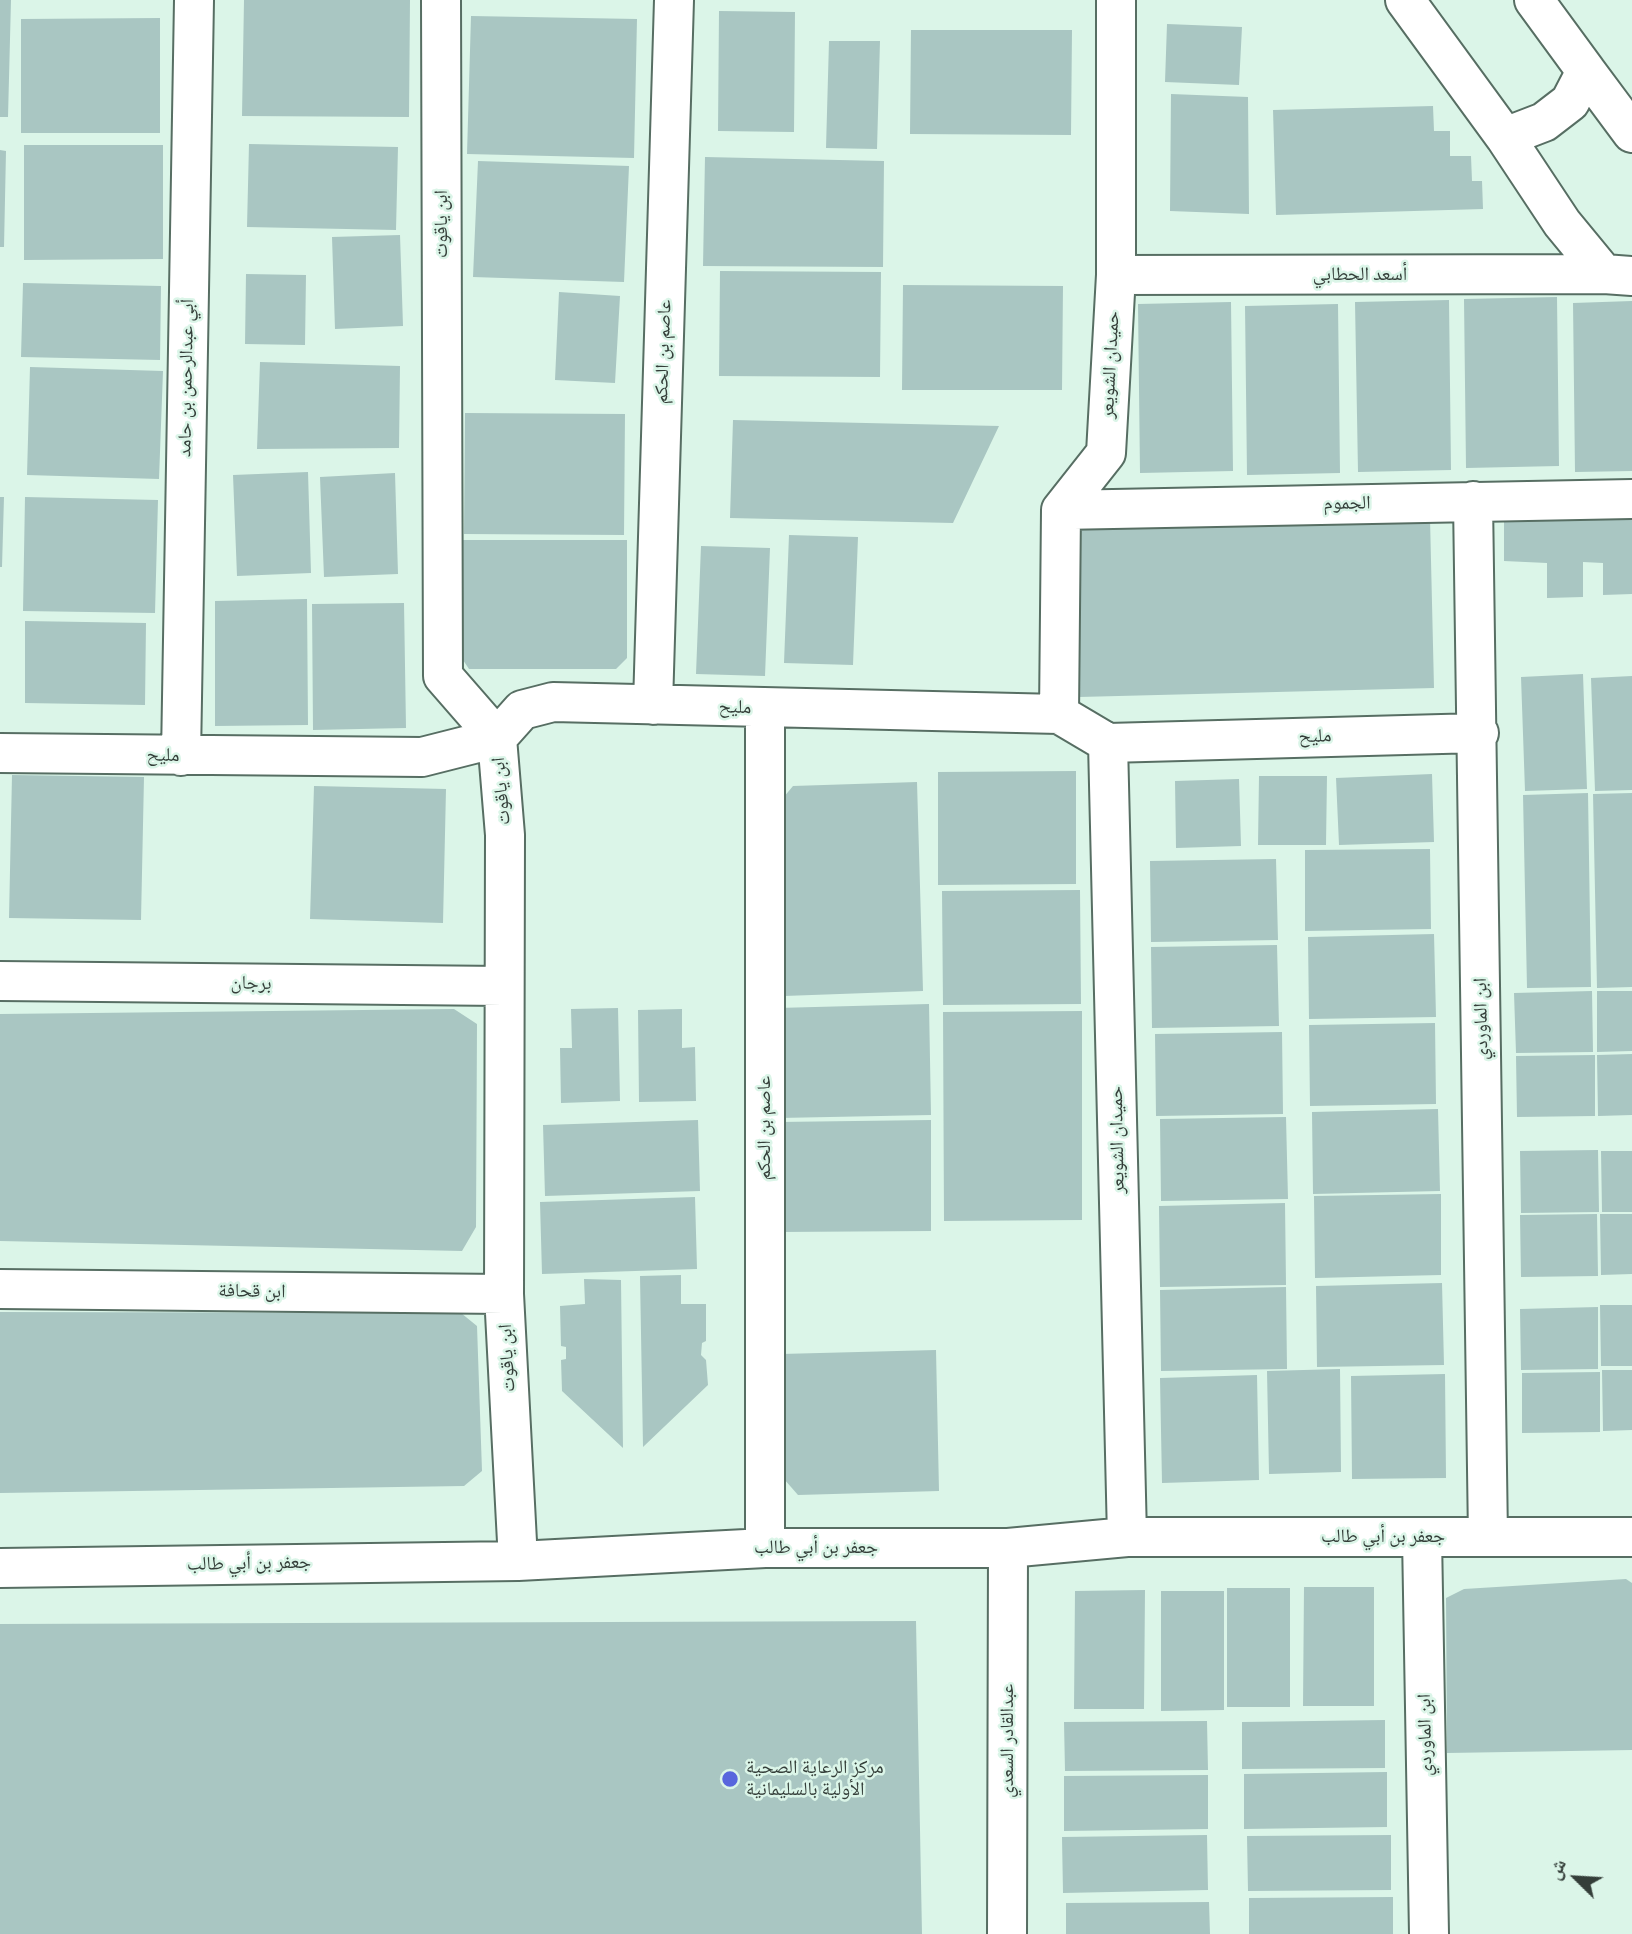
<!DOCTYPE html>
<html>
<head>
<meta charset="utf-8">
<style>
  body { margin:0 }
  #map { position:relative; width:1632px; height:1934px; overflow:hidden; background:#dbf5e8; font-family:"Roboto Condensed","Noto Naskh Arabic",sans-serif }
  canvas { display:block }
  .north { position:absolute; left:1541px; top:1843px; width:70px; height:70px; -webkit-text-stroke:5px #dbf5e8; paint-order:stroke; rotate:294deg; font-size:19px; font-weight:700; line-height:28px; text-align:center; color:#343e39 }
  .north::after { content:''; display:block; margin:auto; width:24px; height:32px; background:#343e39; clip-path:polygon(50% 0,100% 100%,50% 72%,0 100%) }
</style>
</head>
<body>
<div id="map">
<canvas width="1632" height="1934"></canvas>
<div class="north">ش</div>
</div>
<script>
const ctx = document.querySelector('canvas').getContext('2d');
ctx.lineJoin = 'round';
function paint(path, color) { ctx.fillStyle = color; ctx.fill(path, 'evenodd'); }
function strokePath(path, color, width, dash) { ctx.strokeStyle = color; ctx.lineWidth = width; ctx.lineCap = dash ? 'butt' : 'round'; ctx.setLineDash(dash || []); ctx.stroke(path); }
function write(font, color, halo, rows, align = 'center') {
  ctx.font = font + ' "Roboto Condensed","Noto Naskh Arabic",sans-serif'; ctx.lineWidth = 5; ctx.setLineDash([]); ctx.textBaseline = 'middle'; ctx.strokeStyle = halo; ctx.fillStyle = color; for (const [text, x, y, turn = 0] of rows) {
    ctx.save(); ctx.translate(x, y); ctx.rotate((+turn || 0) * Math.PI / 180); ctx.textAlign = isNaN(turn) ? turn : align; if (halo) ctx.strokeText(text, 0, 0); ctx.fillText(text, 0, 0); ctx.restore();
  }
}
paint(new Path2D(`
  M0 0H11L8 117H0Z
  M244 0H410L409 117 242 116Z
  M719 11 795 12 794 132 718 131Z
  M471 16 637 19 634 158 467 154Z
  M160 18V133H21V19Z
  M1167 24 1242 27 1239 85 1165 82Z
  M911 30H1072L1071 135 910 134Z
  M829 41H880L877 149 826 148Z
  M1171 94 1248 97 1249 214 1170 211Z
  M1433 106 1434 131H1450V156H1471L1472 181H1482L1483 209 1276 215 1273 110Z
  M249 144 398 147 396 230 247 227Z
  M24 145H163V259L24 260Z
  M0 150 6 151 4 247H0Z
  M705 157 884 161 883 267 703 266Z
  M478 161 629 166 624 282 473 277Z
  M400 235 403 326 335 329 332 237Z
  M720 271 881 272 880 377 719 376Z
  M246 274 306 275 305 345 245 344Z
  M23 283 161 286 160 360 21 357Z
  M903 285 1063 286 1062 390H902Z
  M559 292 620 296 615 383 555 380Z
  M1557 297 1559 466 1466 468 1464 299Z
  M1449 300 1451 470 1358 472 1355 302Z
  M1632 301V471L1575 472 1573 303Z
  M1231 302 1233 471 1140 473 1138 304Z
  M1338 304 1340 473 1247 475 1245 306Z
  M260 362 400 366 399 448 257 449Z
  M30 367 163 371 159 479 27 475Z
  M465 413 625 414 624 535 464 534Z
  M733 420 999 426 953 523 730 518Z
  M308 472 311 573 237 576 233 475Z
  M395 473 398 574 324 577 320 477Z
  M0 497H4L2 567H0Z
  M25 497 158 500 155 613 23 611Z
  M1632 515V594L1603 595V563L1583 562V597L1547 598V563L1504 561V516Z
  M1430 518 1434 688 1079 697 1076 528Z
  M789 535 858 537 853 665 784 663Z
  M461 540H627V658L616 669H469L461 657Z
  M701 546 770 548 765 676 696 674Z
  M307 599 308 725 215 726V601Z
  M404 603 406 728 313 730 312 604Z
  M25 621 146 623 145 705 25 703Z
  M1583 674 1587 789 1525 791 1521 677Z
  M1632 676V790L1595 791 1591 678Z
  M1076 771V884L938 885V772Z
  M1432 774 1434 842 1339 845 1336 778Z
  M12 775 144 777 141 920 9 918Z
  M1259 776H1327L1326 845H1258Z
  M1239 779 1241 846 1176 848 1175 781Z
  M917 782 923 991 784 996 778 804 793 786Z
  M314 786 446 789 443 923 310 919Z
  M1588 793 1591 987 1527 988 1523 795Z
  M1632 793V987L1597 988 1593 794Z
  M1430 849 1431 929 1305 931V850Z
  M1276 859 1278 940 1151 942 1150 861Z
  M1080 890 1081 1004 943 1005 942 891Z
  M1434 934 1436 1017 1309 1019 1308 937Z
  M1277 945 1279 1026 1152 1028 1151 947Z
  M1592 991 1593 1052 1516 1053 1514 993Z
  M1597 991H1632V1051L1597 1052Z
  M929 1004 931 1115 779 1118 777 1008Z
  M618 1008 620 1101 561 1103 560 1048H572L571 1009Z
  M454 1009 477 1024 476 1227 462 1251 0 1241V1014Z
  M682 1009V1048L695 1047 696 1101 639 1102 638 1010Z
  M1082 1011V1220L944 1221 943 1012Z
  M1435 1023 1436 1104 1310 1106 1309 1025Z
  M1282 1032 1283 1114 1156 1116 1155 1034Z
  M1632 1054V1115L1598 1116 1597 1055Z
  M1595 1055V1116L1517 1117 1516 1056Z
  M1438 1109 1440 1191 1313 1194 1312 1112Z
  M1286 1117 1288 1199 1161 1201 1160 1119Z
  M698 1120 700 1191 545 1196 543 1125Z
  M931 1120V1231L780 1232 779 1122Z
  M1598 1150 1599 1212 1521 1213 1520 1151Z
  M1601 1151H1632V1212H1602Z
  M1441 1194V1275L1315 1278 1314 1196Z
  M695 1197 697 1269 542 1274 540 1202Z
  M1285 1203 1286 1285 1160 1287 1159 1206Z
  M1597 1214 1598 1276 1521 1277 1520 1215Z
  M1600 1214H1632V1274L1601 1275Z
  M681 1275V1304H706V1341L702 1343 701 1355 706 1360 708 1385 643 1447 640 1276Z
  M584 1279 621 1280 623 1448 562 1391 561 1360 566 1359V1347L561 1346 560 1306 585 1304Z
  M1442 1283 1444 1365 1317 1367 1316 1286Z
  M1286 1287 1287 1369 1161 1371 1160 1290Z
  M1600 1305H1632V1366H1601Z
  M1598 1307V1369L1521 1370 1520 1309Z
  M0 1312 461 1313 477 1326 482 1471 464 1486 0 1493Z
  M936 1350 939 1491 798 1495 784 1479 781 1354Z
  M1340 1369 1341 1472 1269 1474 1267 1371Z
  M1602 1370H1632V1430L1603 1431Z
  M1600 1372V1432L1522 1433V1373Z
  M1445 1374 1446 1478 1352 1479 1351 1376Z
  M1257 1375 1259 1480 1162 1483 1160 1378Z
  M1626 1579 1632 1583V1750L1447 1753 1446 1598 1464 1589Z
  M1304 1587H1374V1706H1303Z
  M1227 1588H1290V1707H1227Z
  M1145 1590 1144 1709H1074L1075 1591Z
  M1161 1591H1224V1710L1161 1711Z
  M916 1621 922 1934H0V1624Z
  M1385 1720V1768L1242 1769V1722Z
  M1207 1721 1208 1770 1065 1771 1064 1722Z
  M1387 1772V1827L1244 1829V1774Z
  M1208 1775V1829L1064 1831V1776Z
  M1207 1835 1208 1890 1063 1893 1062 1837Z
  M1391 1835V1890L1248 1891 1247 1836Z
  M1393 1897V1934H1249V1898Z
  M1209 1902 1210 1934H1066V1903Z`), '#a9c6c2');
const minor = new Path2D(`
  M441 0 443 676 497 738 505 835 504 1294 518 1561
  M1405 0 1505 137 1544 122 1570 102 1586 71 1534 0
  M1586 71 1632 133
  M1505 137 1562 223 1604 274 1632 276
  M1116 275 1604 274
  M1473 501 1488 1537
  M1061 510 1632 499
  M653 705 674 0
  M765 709V1548
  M1059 714 1061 510 1106 453 1116 275V0
  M1108 743 1127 1537
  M0 753 422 757 497 738 522 710 553 702 1059 714 1108 743 1479 733
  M181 756 194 0
  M0 981 503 986
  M0 1289 504 1294
  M1422 1537 1429 1934
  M0 1568 518 1561 765 1548H1008L1127 1537H1632
  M1007 1934 1008 1548`);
strokePath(minor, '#576e63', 42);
strokePath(minor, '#fff', 38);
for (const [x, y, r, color] of [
  [730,1779,9,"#5866dd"]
]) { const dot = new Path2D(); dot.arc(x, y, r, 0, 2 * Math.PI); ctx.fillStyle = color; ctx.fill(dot); strokePath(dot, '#dbf5e8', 2.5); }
write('19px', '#343e39', '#dbf5e8', [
  ["ابن ياقوت",442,224,-90],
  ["أسعد الحطابي",1360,275],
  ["عاصم بن الحكم",664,352,-88],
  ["حميدان الشويعر",1111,365,-87],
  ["أبي عبدالرحمن بن حامد",187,378,-89],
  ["الجموم",1347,504,-1],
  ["مليح",735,708,2],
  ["مليح",1315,737,-2],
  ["مليح",163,756,1],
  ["ابن ياقوت",502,791,-95],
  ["برجان",251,984,1],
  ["ابن الماوردي",1482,1019,-91],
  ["عاصم بن الحكم",765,1128,-90],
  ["حميدان الشويعر",1118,1140,-91],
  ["ابن قحافة",252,1292,1],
  ["ابن ياقوت",508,1358,-93],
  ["جعفر بن أبي طالب",1383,1537],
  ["جعفر بن أبي طالب",816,1548],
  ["جعفر بن أبي طالب",249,1564,-1],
  ["ابن الماوردي",1426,1735,-91],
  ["عبدالقادر السعدي",1008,1741,-90]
]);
write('19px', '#343e39', '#dbf5e8', [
  ["مركز الرعاية الصحية",746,1768],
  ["الأولية بالسليمانية",746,1790]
], 'left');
</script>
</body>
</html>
